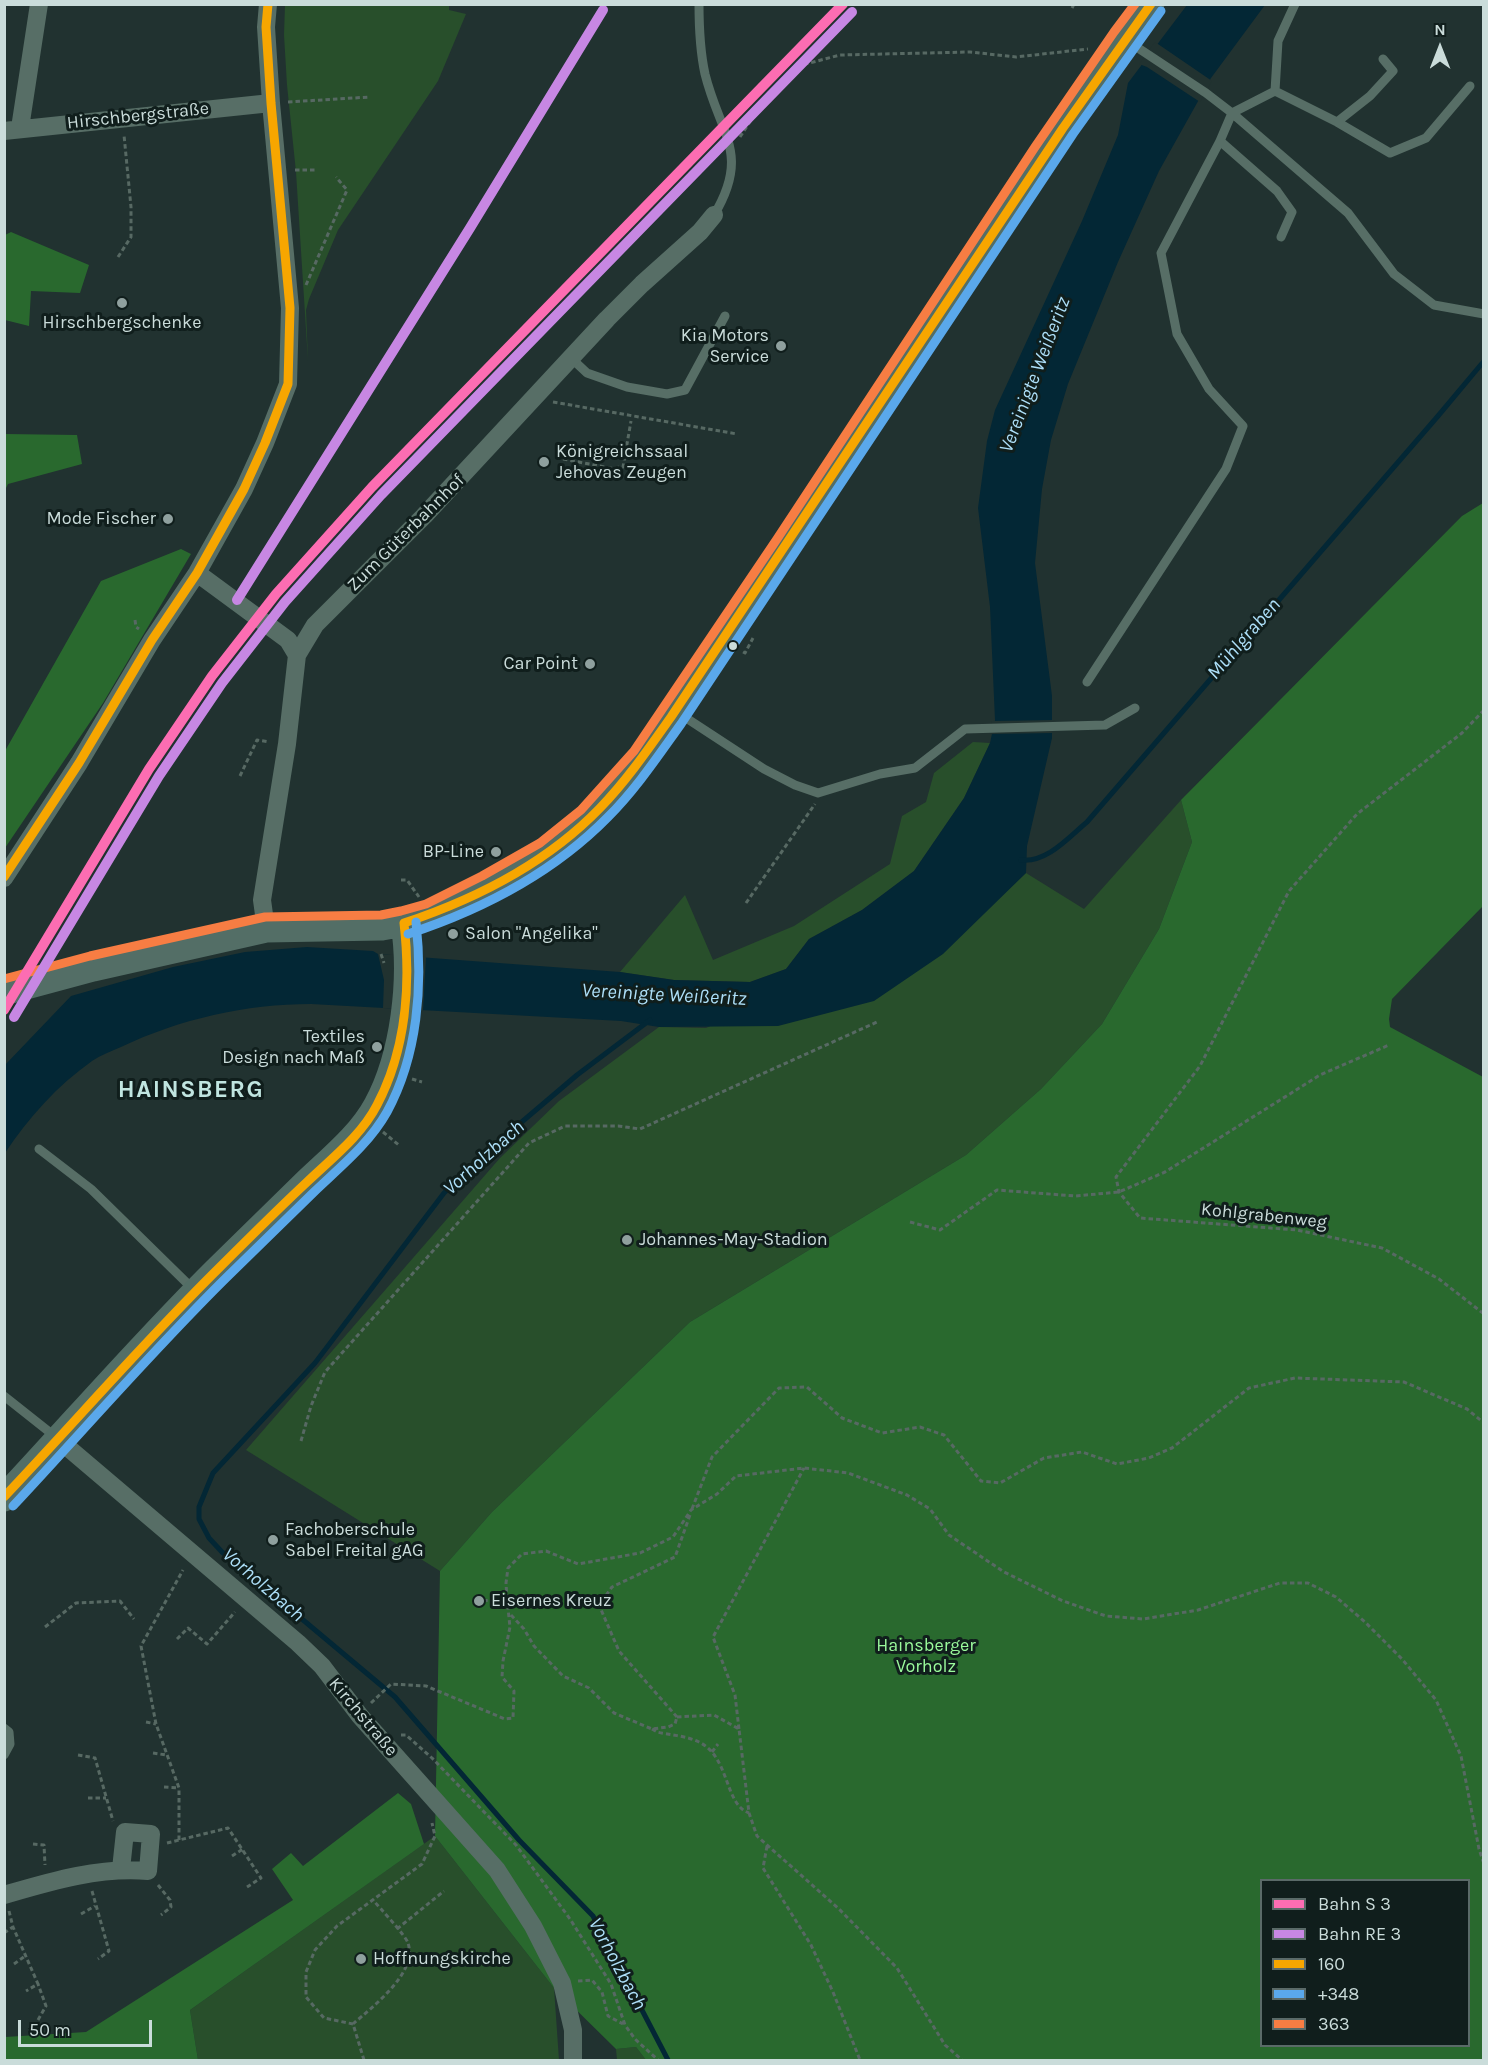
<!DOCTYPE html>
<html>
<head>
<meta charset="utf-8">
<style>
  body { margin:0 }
  #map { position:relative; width:1488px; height:2065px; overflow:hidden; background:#213230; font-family:Karla,sans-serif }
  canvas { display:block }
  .frame { position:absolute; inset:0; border:6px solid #cadcda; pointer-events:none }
  .legend { position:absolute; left:1260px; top:1879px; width:210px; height:168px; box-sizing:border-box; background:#101e1c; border:2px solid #5a6a68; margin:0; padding:8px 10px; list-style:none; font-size:18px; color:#cadcda }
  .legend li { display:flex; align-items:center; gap:12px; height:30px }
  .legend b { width:30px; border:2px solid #5a6a68 }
  .north { position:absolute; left:1410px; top:18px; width:60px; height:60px; -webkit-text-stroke:4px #101e1c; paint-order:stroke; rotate:0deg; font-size:16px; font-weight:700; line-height:24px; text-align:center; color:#cadcda }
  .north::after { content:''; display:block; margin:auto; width:21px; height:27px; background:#cadcda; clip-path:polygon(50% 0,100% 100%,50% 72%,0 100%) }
  .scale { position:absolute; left:18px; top:2020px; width:134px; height:27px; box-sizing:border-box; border:3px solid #cadcda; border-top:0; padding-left:8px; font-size:18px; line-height:21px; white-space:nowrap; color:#cadcda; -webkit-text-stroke:4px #101e1c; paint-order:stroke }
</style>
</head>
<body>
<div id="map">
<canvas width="1488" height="2065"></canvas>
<div class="frame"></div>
<ul class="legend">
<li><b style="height:8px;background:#fc6db2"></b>Bahn S 3</li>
<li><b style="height:8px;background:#c787e3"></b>Bahn RE 3</li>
<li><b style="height:8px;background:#f7a600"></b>160</li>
<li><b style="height:8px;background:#5aa8eb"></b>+348</li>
<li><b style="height:8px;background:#f77d43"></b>363</li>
</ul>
<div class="north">N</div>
<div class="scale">50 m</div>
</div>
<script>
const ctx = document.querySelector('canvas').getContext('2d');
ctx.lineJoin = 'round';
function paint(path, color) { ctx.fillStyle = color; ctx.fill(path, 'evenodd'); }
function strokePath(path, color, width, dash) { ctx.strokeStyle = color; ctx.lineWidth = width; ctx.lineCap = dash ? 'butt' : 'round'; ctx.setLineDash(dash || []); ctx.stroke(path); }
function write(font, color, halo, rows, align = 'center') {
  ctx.font = font + ' Karla,sans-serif'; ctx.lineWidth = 6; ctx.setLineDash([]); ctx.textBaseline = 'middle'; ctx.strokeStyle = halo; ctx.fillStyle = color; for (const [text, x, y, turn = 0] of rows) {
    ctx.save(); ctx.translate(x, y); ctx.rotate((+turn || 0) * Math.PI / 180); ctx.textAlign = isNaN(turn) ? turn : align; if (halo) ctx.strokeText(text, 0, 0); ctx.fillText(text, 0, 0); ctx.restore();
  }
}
paint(new Path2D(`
  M285 5H449V10L466 14 438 81 338 230 309 299 306 310 308 361 296 172 287 85 284 35Z
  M973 742 990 743 964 798 914 871 862 910 809 939 786 969 750 982 674 980 620 972 685 895 713 960 794 926 890 864 902 816 926 802 934 773Z
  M1181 800 1192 842 1159 929 1102 1024 1041 1089 966 1155 690 1322 492 1512 440 1571 246 1450 500 1158 559 1101 659 1027 706 1028 999 898 1026 873 1084 909Z
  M435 1836 554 1988 559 2060H198L190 2010Z
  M636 2047 646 2060H617L616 2049Z`), '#284f2b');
paint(new Path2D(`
  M11 232 89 265 80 293 31 291 29 326 5 320V235Z
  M5 434 77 435 82 464 8 484 5 490Z
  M1483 503V906L1392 999 1389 1019 1390 1027 1483 1077V2060H646L636 2047 616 2049 554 1988 435 1836 440 1571 492 1512 690 1322 966 1155 1041 1089 1102 1024 1159 929 1192 842 1181 800 1462 516ZM1262 1880H1468V2046H1262Z
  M181 549 191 554 103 703 5 848V751L101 581Z
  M398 1793 411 1804 424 1844 190 2010 198 2060H5V2037L86 2032 293 1900 272 1869 291 1853 303 1866Z`), '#29692e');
paint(new Path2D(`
  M1187 5H1265L1211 78 1159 171 1118 262 1068 384 1051 440 1042 489 1035 563 1052 696V738L1027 846 1026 873 943 954 874 1001 778 1026 659 1027 621 1021 311 1004C246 1004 180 1019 121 1047 112 1051 101 1055 92 1061 57 1086 29 1117 5 1153V1065L71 996 173 967 245 952 307 947 373 951 378 954 620 972 674 980 750 982 786 969 809 939 862 910 914 871 964 798 990 743 995 720 990 607 978 508 987 441 995 410 1082 221 1118 135 1128 83Z`), '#032735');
paint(new Path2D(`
  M1155 42 1212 81 1200 102 1147 67 1139 64Z
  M1055 720V733L989 734 992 721Z
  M378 954 426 957 423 1011 383 1008 384 980Z`), '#213230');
strokePath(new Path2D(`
  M1021 860C1047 863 1069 837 1087 822L1438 416 1484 361
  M650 1020 577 1075 497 1143 444 1193 315 1363 213 1473 199 1507V1519L209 1538 222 1552 395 1697 519 1840 593 1916 668 2060`), '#032735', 5);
strokePath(new Path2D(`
  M1072 8 1074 4
  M288 102 370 97
  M740 137 761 105 802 65 840 55 970 52 1016 57 1088 49
  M295 170H317
  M118 257 131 237V207L124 135
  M306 285 347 190 336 177
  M553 402 737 434
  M563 459 610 468 623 467 631 421
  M135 620 136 627 139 629
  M743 652 745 653 753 638
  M1484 710 1462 733 1357 814 1289 891 1200 1066 1116 1177 1119 1192 1140 1218 1297 1230 1382 1248 1439 1279 1484 1314
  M240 776 257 740 269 742
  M401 880H407L419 897
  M746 903 815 804
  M381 954 384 963
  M412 1079 422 1082
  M383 1132 400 1146
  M910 1222 940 1230 997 1190 1075 1196 1119 1192 1165 1172 1320 1075 1389 1045
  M301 1441 311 1406 325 1372 529 1143 565 1126H618L640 1129 877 1022
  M692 1509 712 1457 779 1388 807 1387 842 1418 882 1433 920 1427 944 1435 981 1481 1000 1483 1044 1458 1082 1452 1117 1464 1149 1458 1172 1448 1249 1388 1295 1378 1404 1382 1467 1409 1484 1423
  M507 1599 506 1583 508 1568 522 1554 546 1551 578 1564 640 1553 673 1537 691 1510 717 1494 736 1476 804 1468 848 1473 907 1495 930 1509 949 1535 1004 1572 1063 1601 1106 1616 1143 1619 1198 1610 1280 1583H1308L1336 1597 1365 1622 1402 1659 1436 1700 1461 1756 1479 1849 1484 1864
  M511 1615 524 1629 534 1646 563 1676 589 1688 614 1713 652 1729 668 1727 675 1724 677 1717
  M45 1627 76 1603 120 1601 134 1619
  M177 1639 188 1628 207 1644 235 1612
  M371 1703 391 1684 426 1686 505 1719 513 1718 514 1691 502 1677 503 1661 510 1627 507 1599 479 1601
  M677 1717 619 1651 599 1605 612 1587 675 1557 690 1515
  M677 1717 714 1715 739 1729 749 1813 757 1836 839 1909 897 1968 945 2045 962 2060
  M146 1722 156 1724
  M652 1729 657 1732C670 1735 687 1736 699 1742 730 1757 724 1804 749 1813
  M739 1729 735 1695 713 1637 804 1468
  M401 1735H406L432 1758 516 1845 570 1919 611 1984 625 2025 635 2039 658 2060
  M712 1752 718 1744
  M153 1753 166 1755
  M78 1755 95 1758 113 1821
  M164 1787 179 1788
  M88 1798H106
  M179 1840V1788L156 1724 141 1646 183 1570
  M167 1843 228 1828 261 1878 247 1887
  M33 1844 44 1845 45 1865
  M767 1846 763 1868 811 1945 833 1992 860 2060
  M232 1856 243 1849
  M158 1885 170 1900 171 1907 161 1915
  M92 1891 109 1951 98 1959
  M9 1911 13 1927 38 1984 26 1991
  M81 1914 95 1906
  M397 1929 444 1891
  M4 1933 13 1927
  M14 1964 25 1956
  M578 1981 592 1980 602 1992 608 2016 623 2024
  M38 2020 46 2006 38 1984
  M353 2024C372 2007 418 1973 408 1943 406 1936 379 1907 373 1900
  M364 2060 353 2024 324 2018 306 1997V1972L315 1950 337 1926 422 1864 435 1836 432 1823`), '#576963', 3, [4.5, 3]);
strokePath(new Path2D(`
  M699 4C699 28 700 51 705 74 720 135 751 153 714 215
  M1126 40 1206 93 1232 113 1348 213 1394 274 1434 305 1484 314
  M1275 91 1337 122 1390 153 1426 138 1470 86
  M1337 122 1370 96 1393 71 1383 59
  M1220 141 1277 191 1292 212 1281 237
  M571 358 587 373 627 387 667 394 685 390 725 316
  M1087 682 1226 469 1243 426 1209 389 1177 334 1161 253 1220 141 1232 113 1275 91 1278 41 1295 4
  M677 712 764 769 795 785 818 793 880 774 915 768 965 729 1105 725 1135 708
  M39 1149 91 1189 194 1290
  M4 1396 57 1438
  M4 1728 9 1732 10 1744 4 1755`), '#576e66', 9);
strokePath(new Path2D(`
  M20 128 39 4
  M4 131 271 103
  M197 573 288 640 297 655
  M4 878 79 763 152 640 197 573 244 489 265 443 288 384 290 308 271 103 266 27 268 4
  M266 929 262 900 287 744 297 655 315 625 424 516 607 319 642 284 700 232 714 215
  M59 1440 298 1643 322 1666 360 1716 497 1870 533 1926 562 1983 573 2030V2060
  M4 1895C52 1881 98 1867 148 1871L151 1834 125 1832 121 1869`), '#576e66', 18);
strokePath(new Path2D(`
  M4 992 93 968 266 929 382 927 404 923 430 915 488 887 547 853 589 819 643 758 787 546 1045 154 1124 39 1151 4
  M4 1498C76 1421 144 1342 219 1268 248 1240 277 1211 307 1182 331 1159 361 1135 377 1105 404 1055 413 979 404 923`), '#536e66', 27);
strokePath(new Path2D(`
  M4 877 79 763 152 640 197 573 244 489 265 443 288 384 290 308 271 103 266 27 268 4
  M404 923C476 899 547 863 600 808 627 780 649 748 671 717L1063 128 1151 4
  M4 1497C76 1421 144 1342 219 1268 248 1239 277 1210 307 1182 332 1158 361 1136 377 1105 406 1050 411 984 404 923`), '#f7a600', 9);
strokePath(new Path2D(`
  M408 934C481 910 553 873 608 817 636 789 658 756 681 724L1073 134 1161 11
  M13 1506C84 1430 152 1351 227 1277 256 1249 285 1220 314 1192 340 1167 369 1144 387 1112 418 1055 423 985 416 922`), '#5aa8eb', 9);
strokePath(new Path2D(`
  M4 979 90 956 265 917 381 915 401 911 426 904 482 876 540 843 581 810 634 751 777 539 1035 147 1114 32 1135 4`), '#f77d43', 9);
strokePath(new Path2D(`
  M4 1010 149 769 212 676 276 594 372 487 843 4`), '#fc6db2', 10);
strokePath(new Path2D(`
  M237 600 470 228 603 10
  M14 1017 159 776 222 683 285 602 381 495 852 12`), '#c787e3', 10);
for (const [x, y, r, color] of [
  [122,303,6,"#8fa09e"],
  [781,346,6,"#8fa09e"],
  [544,462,6,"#8fa09e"],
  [168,519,6,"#8fa09e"],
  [733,646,5,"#cadcda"],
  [590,664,6,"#8fa09e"],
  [496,852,6,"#8fa09e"],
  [453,934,6,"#8fa09e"],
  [377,1047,6,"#8fa09e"],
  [627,1240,6,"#8fa09e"],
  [273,1540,6,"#8fa09e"],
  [479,1601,6,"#8fa09e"],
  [361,1959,6,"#8fa09e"]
]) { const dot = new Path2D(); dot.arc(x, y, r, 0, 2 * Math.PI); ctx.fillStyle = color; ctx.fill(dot); strokePath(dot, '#101e1c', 2); }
write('18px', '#cadcda', '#101e1c', [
  ["Hirschbergstraße",138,116,-6],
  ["Zum Güterbahnhof",406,533,-45],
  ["Kohlgrabenweg",1264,1216,6],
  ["Kirchstraße",363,1717,50]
]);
write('18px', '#cadcda', '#101e1c', [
  ["Hirschbergschenke",122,323,"center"],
  ["Kia Motors",769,336,"right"],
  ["Service",769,357,"right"],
  ["Königreichssaal",556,452],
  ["Jehovas Zeugen",556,473],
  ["Mode Fischer",156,519,"right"],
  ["Car Point",578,664,"right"],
  ["BP-Line",484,852,"right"],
  ["Salon \"Angelika\"",465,934],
  ["Textiles",365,1037,"right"],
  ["Design nach Maß",365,1058,"right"],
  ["Johannes-May-Stadion",639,1240],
  ["Fachoberschule",285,1530],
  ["Sabel Freital gAG",285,1551],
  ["Eisernes Kreuz",491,1601],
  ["Hoffnungskirche",373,1959]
], 'left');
write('18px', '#9bfa9c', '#101e1c', [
  ["Hainsberger",926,1646],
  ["Vorholz",926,1667]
]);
write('italic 20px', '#addff8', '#101e1c', [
  ["Vereinigte Weißeritz",1035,375,-69],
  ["Mühlgraben",1244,639,-49],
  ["Vereinigte Weißeritz",664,995,3],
  ["Vorholzbach",484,1158,-42],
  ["Vorholzbach",263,1585,41],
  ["Vorholzbach",617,1964,62]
]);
ctx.letterSpacing = '1.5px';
write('bold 24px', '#c0e5e0', '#101e1c', [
  ["HAINSBERG",191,1090]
]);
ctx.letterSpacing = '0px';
</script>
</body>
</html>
